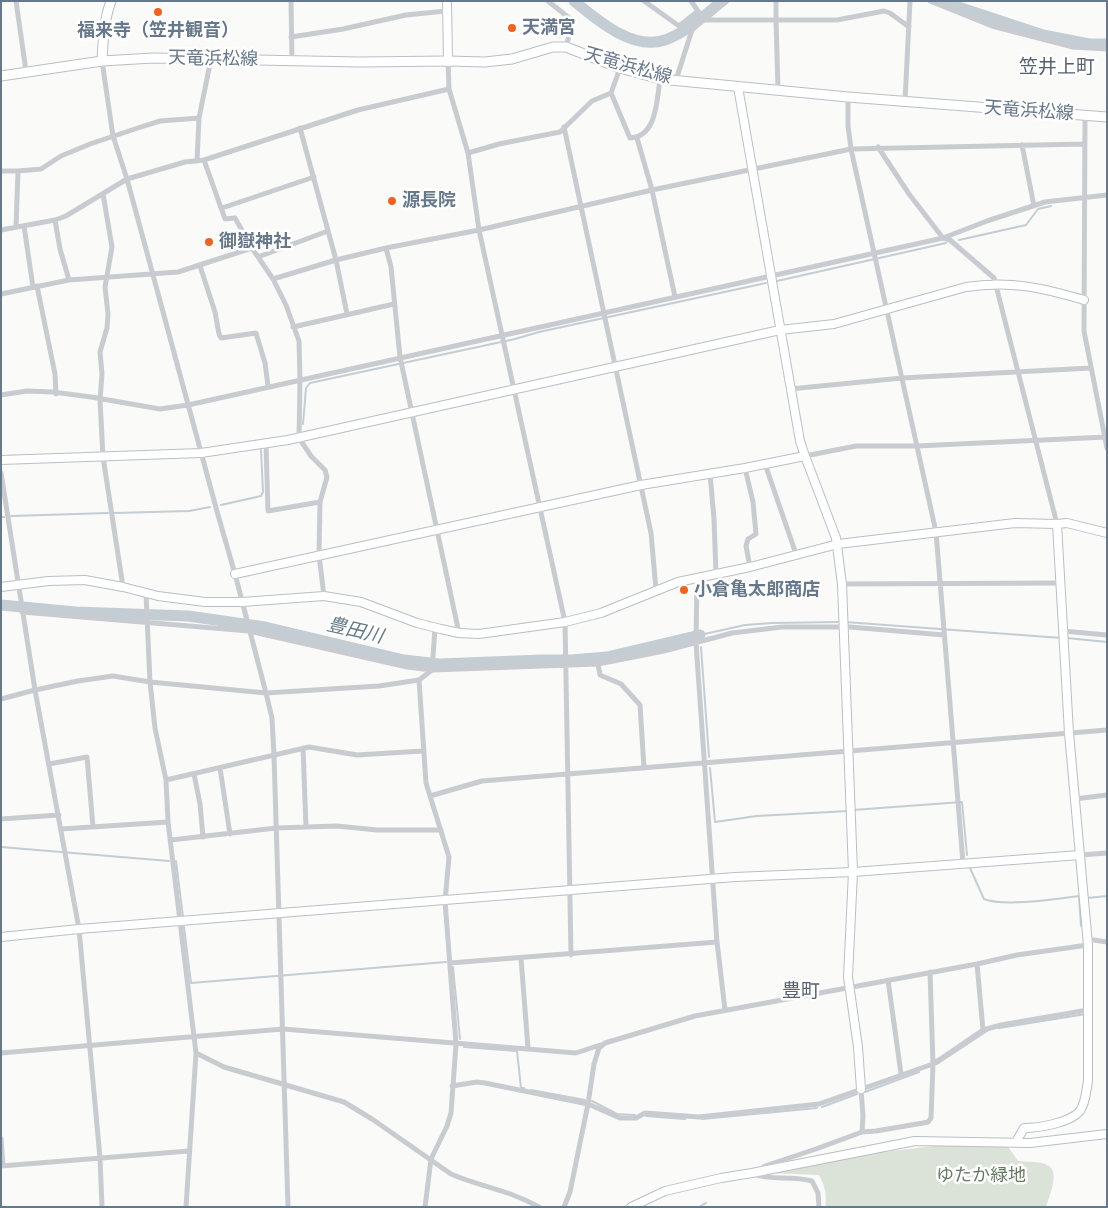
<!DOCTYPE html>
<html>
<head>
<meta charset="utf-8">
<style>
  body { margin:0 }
  #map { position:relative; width:1108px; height:1208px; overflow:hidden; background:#fafaf8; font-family:"Open Sans",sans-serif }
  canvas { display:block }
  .frame { position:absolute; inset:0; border:2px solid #66788b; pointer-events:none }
</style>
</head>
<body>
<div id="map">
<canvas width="1108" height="1208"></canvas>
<div class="frame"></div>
</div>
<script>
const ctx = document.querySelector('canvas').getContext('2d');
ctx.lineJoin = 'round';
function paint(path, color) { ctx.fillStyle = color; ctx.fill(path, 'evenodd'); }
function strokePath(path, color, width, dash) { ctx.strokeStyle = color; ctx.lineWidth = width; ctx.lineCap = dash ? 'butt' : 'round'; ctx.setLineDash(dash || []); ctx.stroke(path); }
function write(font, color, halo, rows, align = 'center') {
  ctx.font = font + ' "Open Sans","Noto Sans JP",sans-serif'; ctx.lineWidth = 5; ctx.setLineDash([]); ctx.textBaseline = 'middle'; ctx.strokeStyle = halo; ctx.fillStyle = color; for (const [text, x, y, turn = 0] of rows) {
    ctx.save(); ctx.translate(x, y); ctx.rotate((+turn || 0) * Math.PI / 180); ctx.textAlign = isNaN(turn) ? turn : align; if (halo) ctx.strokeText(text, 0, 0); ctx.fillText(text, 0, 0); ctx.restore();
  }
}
paint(new Path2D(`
  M942 1145 1005 1146 1009 1148 1018 1161C1027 1162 1040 1161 1047 1165 1061 1171 1049 1196 1046 1207H825C827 1195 825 1186 819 1175L768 1173 875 1153Z`), '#dbe2d8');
strokePath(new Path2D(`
  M959 240 1026 225 1038 209 1051 206
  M777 281 946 243
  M303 424 306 388 310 383 515 339 539 332 766 283
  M221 505 261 496 263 492 261 450
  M114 513 189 511 210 507
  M11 516 108 513
  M1 517H4
  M845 622 1062 638
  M701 638 700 635 745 625 772 623 840 622
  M1067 638 1107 642
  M701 647 709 757
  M710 768 715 822 757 816 848 811
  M853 810 962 802 967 855
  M1 847 169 861
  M176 861 183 917
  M970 868 984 899C1005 907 1055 899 1079 896L1081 926
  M1087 898 1107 896
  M184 927 191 983 446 962
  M453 967 460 1039
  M999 1028 1086 1014
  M464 1047 517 1051 521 1088H524
  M937 1064 987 1031
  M531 1090 585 1100
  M865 1092 919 1072
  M592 1101 617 1114 635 1115
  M822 1107 857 1094
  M646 1116 685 1119
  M702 1119 817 1108
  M699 1207 706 1203`), '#c3cdd3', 2);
strokePath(new Path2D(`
  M574 1C597 20 633 51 665 40 686 33 705 15 722 1
  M940 1 1043 35 1089 44H1107
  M1 605 76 612 188 616 265 627 404 660 439 664 542 660H571L607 657 700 635`), '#c3cdd3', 11);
const secondary = new Path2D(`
  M447 1 448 61
  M738 87 800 441 805 456
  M1 460 201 453 288 440 780 330 834 324 966 287C1010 280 1043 288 1084 300
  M235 574 641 485 745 468 805 456 836 538 842 584 853 872 848 977 858 1047 861 1089
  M1 587 48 581 85 580 123 587 158 596 205 602H242L324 596 361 602 417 623 441 629 459 633 479 634 565 622 601 613 678 582 750 567 838 544 1015 523 1057 524 1067 523 1107 533
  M1 937 79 929 735 877 853 872 1080 855
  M1016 1142 1024 1128C1038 1128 1070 1123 1080 1111 1086 1102 1086 1091 1088 1081V945L1069 733 1057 524
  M631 1207 665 1191 721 1178 752 1173 915 1141 1030 1143 1107 1134`);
const primary = new Path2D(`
  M102 61C103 40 104 20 111 1
  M1 76 102 61 153 58 360 62 448 61 485 62 512 59 553 47H566L620 68 660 79 848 97 1107 117`);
strokePath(secondary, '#b9bfc4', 10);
strokePath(primary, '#babfc3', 11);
strokePath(new Path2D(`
  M16 1 26 71
  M291 1 292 61
  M548 1 573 21 566 47
  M644 1 679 26 698 11 703 20H776L778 90
  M691 1 698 11
  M776 1V20H837L884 11 890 13 909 27
  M930 1 992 26 1073 47 1107 49
  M291 37 343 29 406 15 446 11
  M102 61 113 136 127 179 218 515 235 574 266 693 272 718 274 756 288 1207
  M676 80 692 30 703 20 727 1
  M449 89 468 153 479 230 565 622 571 955
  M611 93 620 68
  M848 97V126L851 149 936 532 963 863
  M905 101 910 1
  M1085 116 1084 331 1107 448
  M564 127 651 533 656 590
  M300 128 336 260 347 314
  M637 138 652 190 675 297
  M1022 145 1034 206
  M878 147 909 194 943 238 950 240 994 278 1057 524
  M468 153 499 144 560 132 592 101 611 93 630 138C657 137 657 99 660 79
  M204 160 225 219 235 218 252 248
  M197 161 199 118
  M1 171H18L16 227
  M18 171 41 169 61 156 90 144 144 126 160 121 199 118 211 59
  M103 194 112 247 105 287 108 314 107 328 100 352 102 374 100 400 103 457 123 587
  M222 208 314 177
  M55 220 60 249 69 280
  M24 226 33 287
  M1 230 55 220 66 216 127 179 185 162 204 160 358 110 449 89 448 61
  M386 248 391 267 400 357 459 633
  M258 257 328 231
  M200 266 215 312 219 334 221 338 256 333 265 363 268 386
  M273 279 286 305 299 341 300 380 299 438 311 456 325 470 327 477 320 502 319 555 324 596
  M37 286 55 374 56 394
  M1 294 69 280 178 272 252 248 273 279 336 260 386 248 479 230 652 190 851 149 1084 144
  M293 327 394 304
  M790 389 902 378 1091 368
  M1 395 27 391 53 392 91 397 160 409 188 405 943 238 987 221 1045 202 1107 195
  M266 444 268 511 320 502
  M805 456 856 446H917L1106 437
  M765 464 796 554
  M745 468 753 502 756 534 748 539 746 546 750 567
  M1 473 35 690 79 929 100 1158 102 1207
  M710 474 714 519 716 574
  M697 578 696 643 717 942
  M842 584 1059 583
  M146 594 150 682 155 728 166 780 168 822 196 1053 186 1207
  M22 612 249 631 407 667 432 670 598 664 664 651 732 633 782 627H850L944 635
  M1063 631 1107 635
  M598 664 600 675 621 684 640 705 644 768
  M419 680 426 783 449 857 445 901 456 1044 451 1113 447 1126 431 1159 425 1207
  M1 699 35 690 78 681 113 676 150 682 266 693 379 686 419 680 432 670 435 628
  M303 748 306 827
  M49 764 87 757 93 827
  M220 768 230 834
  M194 774 200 804 203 837
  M166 780 309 747 357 755 423 751
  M430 796 482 781 1107 730
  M1075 799 1107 795
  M1 819 59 815
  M61 829 168 822
  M171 840 276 828 337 826 377 830H441
  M1080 855 1107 853
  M1087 939 1107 942
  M521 958 528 1048
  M450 963 717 942 725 1010
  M977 964 983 1030
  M888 980 901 1074
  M1 1053 283 1029 576 1053 600 1045
  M196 1053 224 1067 344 1102 372 1119 451 1174C481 1187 509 1190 539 1207
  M452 1086 477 1082 485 1083 588 1104 620 1118H636L645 1113 699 1117 819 1104 933 1064 983 1030 1001 1025 1088 1010
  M862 1132 876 1131 923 1123 928 1122 931 1118 933 1064 930 972
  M1 1139 3 1166
  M1 1166 189 1151
  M757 1171 765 1166 816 1149 862 1132 863 1116 861 1089
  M753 1174C771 1181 792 1175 812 1181L818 1193 819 1207
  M564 1207 570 1192 588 1104 594 1064 599 1048 605 1043 695 1016 977 964 1017 955 1088 945`), '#c8cbd0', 5);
strokePath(secondary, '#fff', 8);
strokePath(primary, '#fff', 9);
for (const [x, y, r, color] of [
  [158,12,5,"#f2621f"],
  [512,28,5,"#f2621f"],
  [392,201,5,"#f2621f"],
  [209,242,5,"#f2621f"],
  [684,590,5,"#f2621f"]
]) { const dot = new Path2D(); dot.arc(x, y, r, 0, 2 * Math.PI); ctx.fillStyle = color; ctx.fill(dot); strokePath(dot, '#fff', 2); }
write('bold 18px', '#66788b', '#fff', [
  ["天満宮",522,28],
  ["福来寺（笠井観音）",158,31,"center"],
  ["源長院",402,201],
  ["御嶽神社",219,242],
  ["小倉亀太郎商店",694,590]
], 'left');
write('18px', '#66788b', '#fff', [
  ["天竜浜松線",213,59,1],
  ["天竜浜松線",628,66,16],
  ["天竜浜松線",1029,111,4]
]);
write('18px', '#657c62', '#fff', [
  ["ゆたか緑地",981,1176]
]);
write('19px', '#556270', '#fff', [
  ["笠井上町",1057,68],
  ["豊町",801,992]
]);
write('italic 19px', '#637986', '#fff', [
  ["豊田川",355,631,13]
]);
</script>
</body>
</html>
